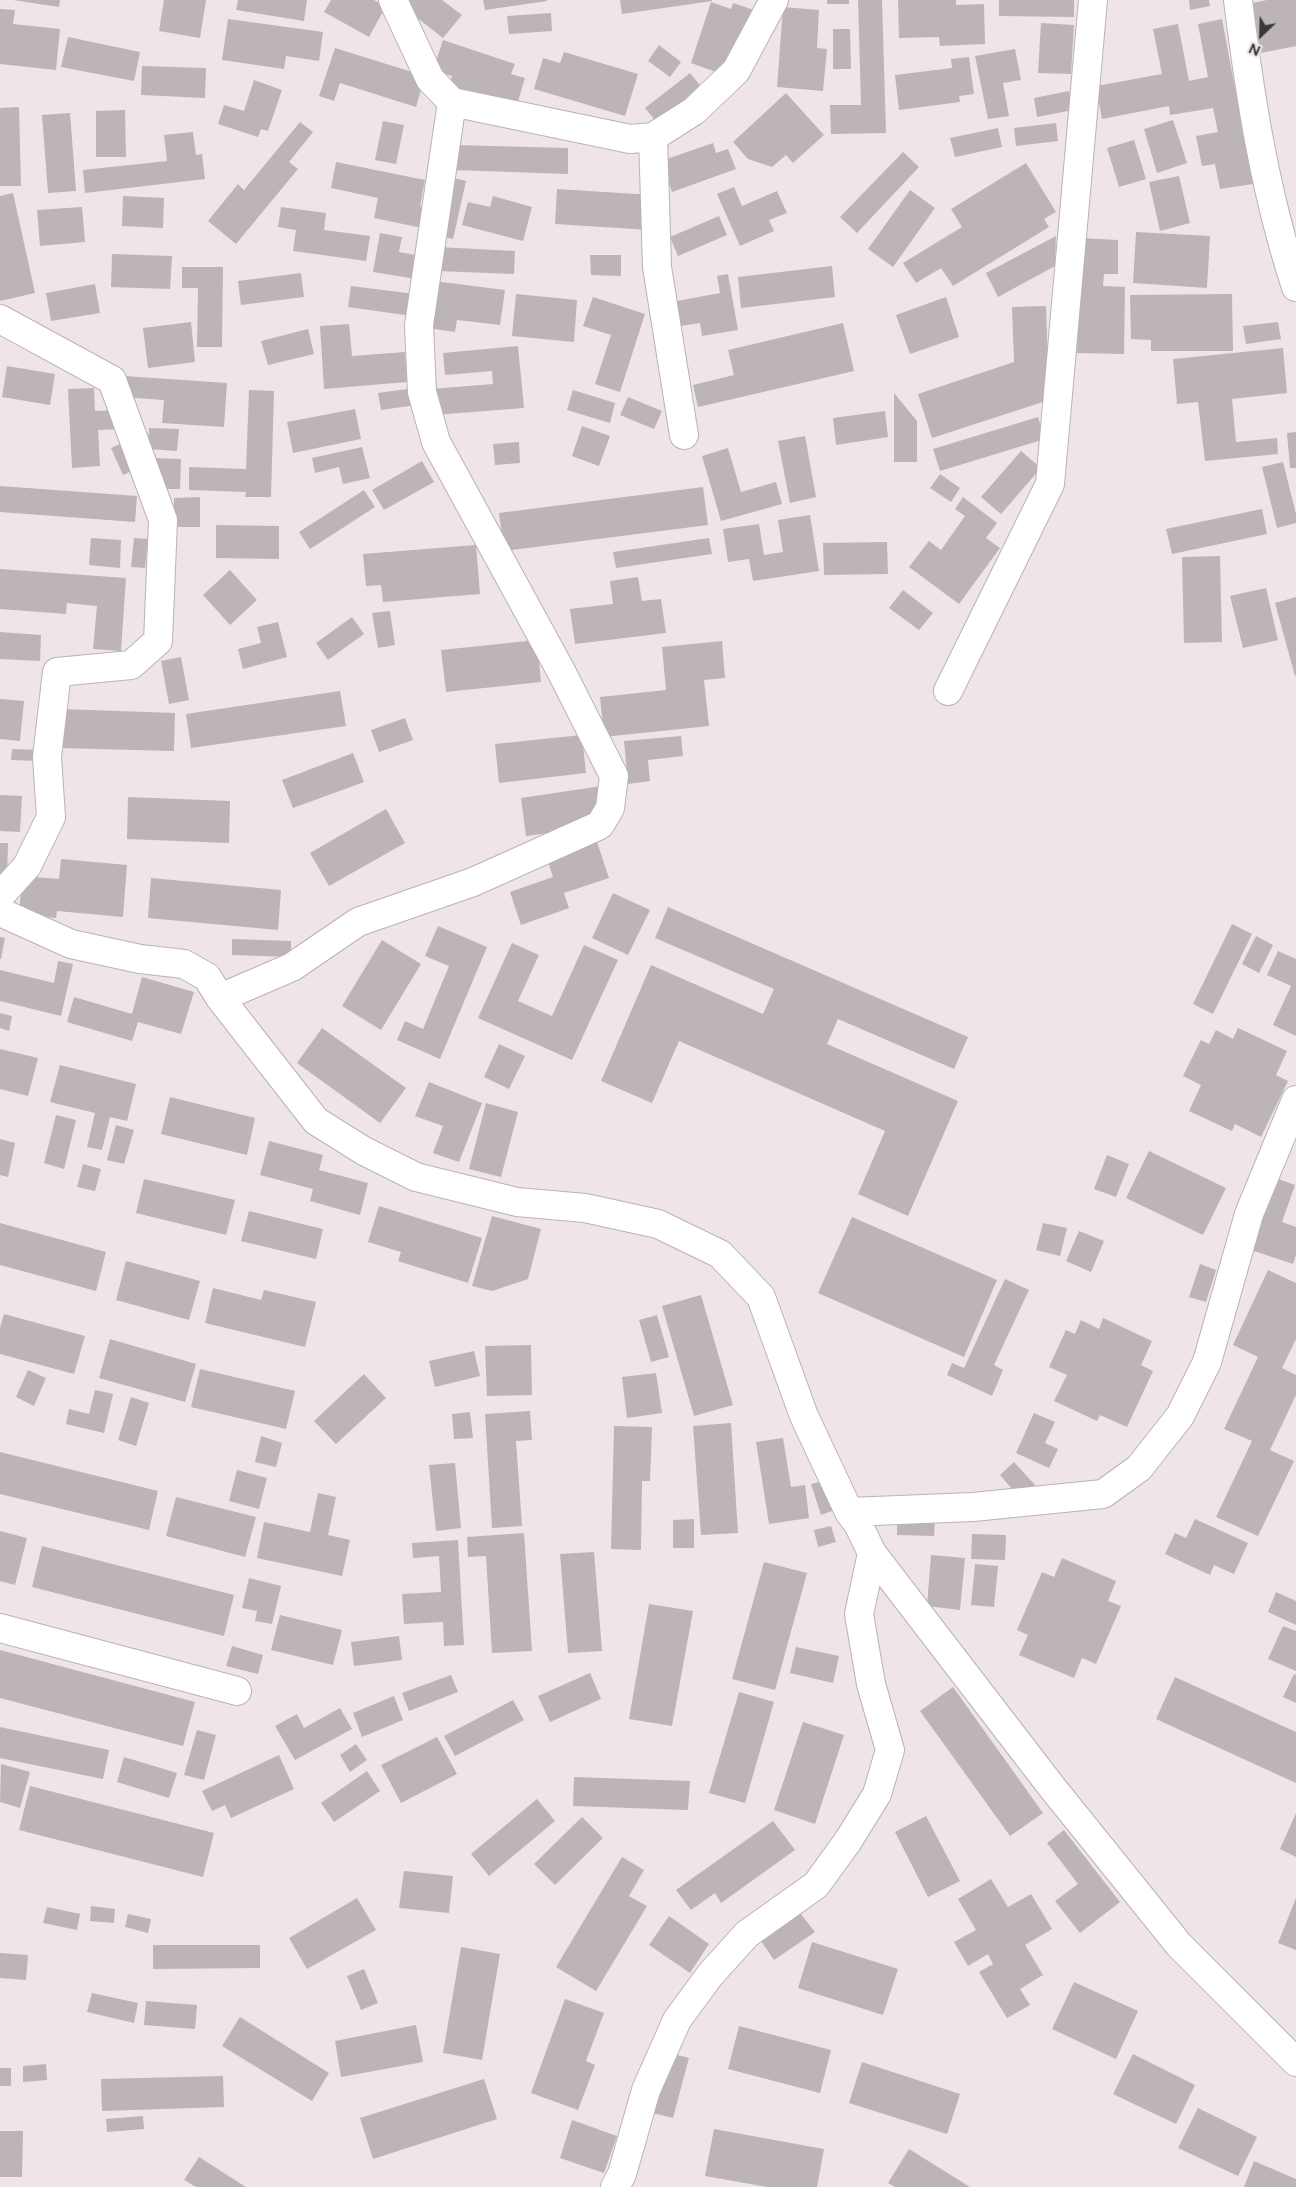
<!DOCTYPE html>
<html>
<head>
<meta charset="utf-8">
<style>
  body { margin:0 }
  #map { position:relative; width:1296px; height:2187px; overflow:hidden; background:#efe5e7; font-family:Figtree,sans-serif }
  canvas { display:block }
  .north { position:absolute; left:1236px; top:10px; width:50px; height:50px; -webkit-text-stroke:4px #efe5e7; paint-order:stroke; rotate:204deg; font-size:14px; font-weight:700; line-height:20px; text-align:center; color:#3a3737 }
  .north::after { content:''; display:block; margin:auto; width:18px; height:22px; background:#3a3737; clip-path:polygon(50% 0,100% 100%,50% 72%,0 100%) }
</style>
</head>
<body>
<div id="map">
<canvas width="1296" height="2187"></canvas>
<div class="north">N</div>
</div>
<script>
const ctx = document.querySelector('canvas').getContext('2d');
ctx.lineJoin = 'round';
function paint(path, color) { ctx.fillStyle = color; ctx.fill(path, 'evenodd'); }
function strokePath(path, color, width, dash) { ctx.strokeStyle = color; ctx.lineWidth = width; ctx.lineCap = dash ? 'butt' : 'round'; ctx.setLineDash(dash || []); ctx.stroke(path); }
paint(new Path2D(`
  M13 0H60L59 7Z
  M164 0H206L200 38 159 31Z
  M238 0H307L304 21 236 10Z
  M331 0H374L386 6 369 37 324 12Z
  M400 0H442L462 15 443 38 402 6Z
  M483 0H547V1L485 10Z
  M620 0H712V1L622 14Z
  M827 0H849V4H827Z
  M858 0H882L886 133 831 134 830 105H861Z
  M898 0H956V5L984 4 985 44 940 46 939 37 899 38Z
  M999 0H1074V17L999 16Z
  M1189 0H1209L1210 6 1190 10Z
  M1267 0H1296V46L1261 53 1252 3Z
  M711 2 731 9 733 3 760 12 754 29 744 26 727 76 691 63Z
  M783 7 819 10 817 48 827 49 823 91 777 87Z
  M0 9 15 10 13 24 60 29 56 70 0 64Z
  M551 13 552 31 509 34 507 16Z
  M228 19 323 32 319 61 286 56 284 69 222 60Z
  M1222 19 1253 184 1220 189 1215 164 1202 166 1196 136 1218 132 1213 108 1170 115 1169 106 1102 119 1096 86 1162 74 1153 29 1178 24 1189 81 1208 77 1198 24Z
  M1041 23 1074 25 1071 74 1038 73Z
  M833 29H850L851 69H833Z
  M68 37 140 52 134 81 61 67Z
  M443 40 515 64 511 74 525 78 516 108 449 86 452 76 433 70Z
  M659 45 681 62 670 77 648 61Z
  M335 48 425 76 416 107 340 83 334 101 319 96Z
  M1015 49 1021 80 1003 83 1009 116 988 119 975 56Z
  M564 52 638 74 625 116 534 89 543 58 560 63Z
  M969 57 974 94 959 96 960 102 899 110 895 75 952 68 951 59Z
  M142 66 206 68 205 98 141 95Z
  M690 73 704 90 659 125 645 108Z
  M254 80 282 90 268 131 261 129 258 137 218 124 224 105 244 111Z
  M1069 91 1073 110 1037 117 1034 98Z
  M786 93 824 135 793 163 786 155 772 167 748 159 733 142Z
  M19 107 21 186H0V108Z
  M125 110 126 157H96V111Z
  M70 113 76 191 48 193 42 115Z
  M1173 120 1187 163 1157 173 1144 129Z
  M383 121 404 125 396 164 375 160Z
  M300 122 313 132 289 162 298 169 236 244 208 221 238 184 244 190Z
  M1056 123 1058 141 1016 146 1014 128Z
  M998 128 1002 147 955 157 950 138Z
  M193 132 196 155 202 154 205 179 85 193 83 170 167 161 164 135Z
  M1134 140 1146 179 1119 187 1107 148Z
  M713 143 716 153 728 149 736 169 672 192 661 161Z
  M454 145 568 148V174L454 170Z
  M903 152 919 167 857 233 840 217Z
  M336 162 425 180 420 206 431 209 427 229 374 218 378 198 331 188Z
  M1026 163 1056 212 1044 219 1049 227 953 286 941 268 916 283 903 263 962 227 951 209Z
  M1179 176 1190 223 1160 231 1149 182Z
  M450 177 466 181 453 239 437 235Z
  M734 187 742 206 777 191 787 213 769 220 774 231 740 246 717 194Z
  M557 189 652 195 650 230 555 224Z
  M910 190 935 208 893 267 868 249Z
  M13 193 35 293 0 301V196Z
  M123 196 164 198 163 228 122 226Z
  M493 196 532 207 523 241 462 225 468 202 490 207Z
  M82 207 85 242 40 246 37 210Z
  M281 207 326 213 324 230 370 236 366 261 293 251 296 230 278 227Z
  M719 216 727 235 678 256 670 237Z
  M1136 232 1210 236 1207 288 1133 283Z
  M380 233 402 237 399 252 421 256 417 279 373 272Z
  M1056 236 1055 266 998 297 986 273Z
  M1080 238 1118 240V274H1104L1103 286 1125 287 1124 354 1077 353Z
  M438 247 515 251 514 274 437 271Z
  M112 254 172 256 170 289 111 287Z
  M590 255H621V276L591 275Z
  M832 266 835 297 741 308 738 277Z
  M182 267H223L222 347H197L198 288H182Z
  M301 273 304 297 241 305 238 281Z
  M728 274 738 330 702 336 700 323 681 326 677 301 720 293 717 276Z
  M434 281 505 290 500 325 457 320 455 332 427 328Z
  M95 284 100 313 51 321 46 293Z
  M351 286 415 294 412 316 348 307Z
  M516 294 577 300 574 342 512 336Z
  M1232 294 1233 351H1151V340L1131 339 1130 295Z
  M593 297 645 314 620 392 595 384 611 335 583 326Z
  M946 297 959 337 910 354 896 315Z
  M1046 306 1049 400 932 438 918 394 1014 362 1012 307Z
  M191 322 195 362 148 368 143 328Z
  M1278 322 1281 339 1246 344 1243 326Z
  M843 323 854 371 698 407 693 385 734 375 728 350Z
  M349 324 352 356 405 352 407 382 324 389 320 326Z
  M308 329 314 354 268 365 261 341Z
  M518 346 524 408 434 415 431 389 493 384 492 371 445 375 443 353Z
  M1283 348 1287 393 1232 399 1236 442 1277 438 1278 454 1205 461 1198 402 1177 404 1173 359Z
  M7 366 55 374 50 405 2 397Z
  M124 376 227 383 224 427 162 423 164 400 122 397Z
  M94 388 95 411 116 410 117 429 98 430 100 466 72 468 68 389Z
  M414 388 416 405 381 410 378 393Z
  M249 390 274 391 271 497H245L246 492 189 490V467L246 469Z
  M573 390 615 403 610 423 567 410Z
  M894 393 917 421V462H894Z
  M628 397 662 411 654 429 620 415Z
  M355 409 361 439 293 453 287 422Z
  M885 411 888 437 836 445 833 418Z
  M1038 417 1045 439 940 471 933 449Z
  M582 426 610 436 599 466 572 456Z
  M149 428 179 429 177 451 148 449Z
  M1296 432V468H1290L1287 433Z
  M805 436 816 497 790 503 778 441Z
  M127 441 139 468 123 475 111 448Z
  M519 442 520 463 495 465 493 444Z
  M362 447 370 478 343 484 339 467 315 473 312 458Z
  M728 448 741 492 776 482 782 504 721 521 702 456Z
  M1021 451 1041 468 1001 514 981 497Z
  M155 458 181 459 180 489H155Z
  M422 461 434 482 384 510 372 490Z
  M1283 462 1296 514V523L1277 528 1262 467Z
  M940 474 960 488 951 502 930 488Z
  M0 486 137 496 135 522 0 512Z
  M703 487 708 525 504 551 499 513Z
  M364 490 375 507 310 549 299 532Z
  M200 497V527H174V498Z
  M963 497 997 523 986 538 1000 548 959 604 909 567 929 541 941 550 965 516 955 509Z
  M1262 509 1267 534 1172 554 1166 529Z
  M810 515 819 571 753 581 749 559 728 562 723 529 759 524 764 555 783 552 778 520Z
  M216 525 279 526V559L216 558Z
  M91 538 121 540 120 568 89 565Z
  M134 538 148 539 145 568 131 567Z
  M709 538 712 554 616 568 613 552Z
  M887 542 888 574 824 575 823 543Z
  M476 545 480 594 383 602 381 585 366 586 363 554Z
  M1220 556 1222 642 1184 643 1182 557Z
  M0 569 126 578 121 651 93 649 97 606 67 603 66 614 0 609Z
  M230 570 257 600 230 625 203 595Z
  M638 577 642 601 661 599 666 633 575 644 570 609 613 604 610 581Z
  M1266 588 1278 640 1243 648 1230 596Z
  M903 590 933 613 919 630 889 608Z
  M1296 597V676H1295L1275 603Z
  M390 611 395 645 378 648 372 613Z
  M352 617 364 634 328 660 316 643Z
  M278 622 287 657 243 669 238 649 261 643 257 627Z
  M0 632 41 635 40 661 0 659Z
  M537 640 541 682 446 692 441 650Z
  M722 641 725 678 704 680 709 726 604 737 600 697 666 690 662 647Z
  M181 657 189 700 169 704 161 661Z
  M340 691 346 726 191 748 186 714Z
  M0 699 24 701 20 741 0 739Z
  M61 709 175 713 174 751 60 748Z
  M405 718 413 740 379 752 371 730Z
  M582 735 586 773 499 783 495 744Z
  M681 736 683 756 648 760 650 781 628 784 624 741Z
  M12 749 39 750V761L11 760Z
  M353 753 364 782 293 808 282 780Z
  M602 786 603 813 564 831 526 836 521 798Z
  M0 795 22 796 20 832 0 831Z
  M128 797 230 801 229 843 127 839Z
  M386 809 405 843 329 886 310 853Z
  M596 839 609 878 564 893 569 908 521 925 510 892 553 877 546 856Z
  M0 843H8L7 880H0Z
  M61 859 127 865 123 917 57 911 56 918 19 915 22 876 59 879Z
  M151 878 281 890 278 930 148 918Z
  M613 893 650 910 628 955 592 938Z
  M668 907 968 1037 954 1069 838 1019 827 1044 958 1101 908 1216 858 1194 885 1131 679 1041 652 1103 601 1081 651 965 763 1014 774 989 655 938Z
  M1232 924 1252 934 1213 1014 1193 1004Z
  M438 926 487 947 440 1059 397 1040 405 1021 423 1029 449 966 425 956Z
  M1256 936 1273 945 1259 973 1242 964Z
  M0 937 5 938 1 959H0Z
  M232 939 291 941V957L232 955Z
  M382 940 421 964 381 1030 342 1006Z
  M512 943 539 955 518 1001 552 1016 584 945 618 960 572 1060 478 1018Z
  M1278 951 1296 959V1036L1273 1025 1291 986 1267 975Z
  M58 961 73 964 61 1016 0 1001V970L54 983Z
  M142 977 194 992 181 1034 138 1022 132 1041 67 1022 74 997 132 1014Z
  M0 1013 12 1016 9 1031 0 1028Z
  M322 1028 406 1088 380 1123 297 1063Z
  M1238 1028 1287 1051 1276 1075 1288 1081 1261 1137 1235 1124 1232 1131 1189 1111 1201 1085 1183 1076 1201 1040 1209 1044 1216 1030 1233 1039Z
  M499 1044 525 1056 509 1089 484 1077Z
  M0 1049 38 1058 28 1096 0 1089Z
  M60 1065 136 1084 127 1121 110 1117 102 1150 87 1147 95 1113 50 1102Z
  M429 1082 482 1103 459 1162 433 1153 443 1126 415 1116Z
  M170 1097 255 1118 247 1155 161 1134Z
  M486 1103 518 1112 501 1177 469 1169Z
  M56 1115 76 1120 64 1169 44 1163Z
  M116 1125 134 1130 124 1164 107 1160Z
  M0 1139 15 1143 8 1177 0 1175Z
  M269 1141 323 1155 319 1170 368 1183 360 1215 310 1201 313 1189 260 1175Z
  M1149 1151 1226 1188 1203 1235 1126 1198Z
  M1107 1155 1129 1164 1116 1197 1094 1189Z
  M83 1164 101 1169 95 1191 77 1187Z
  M1276 1178 1295 1185 1282 1222 1296 1227V1255L1293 1264 1251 1250Z
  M144 1179 235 1200 226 1235 136 1213Z
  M379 1206 482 1238 468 1283 398 1261 401 1252 368 1242Z
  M249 1211 323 1229 316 1259 241 1241Z
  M492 1216 541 1229 528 1279 492 1291 472 1286Z
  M852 1217 997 1280 964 1357 818 1293Z
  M0 1223 106 1252 96 1291 0 1265Z
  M1043 1223 1067 1228 1060 1256 1036 1250Z
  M1079 1231 1104 1241 1091 1272 1066 1261Z
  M126 1261 200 1281 189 1320 116 1300Z
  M1200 1264 1216 1270 1206 1302 1189 1297Z
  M1268 1270 1296 1283V1339L1282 1368 1296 1375V1395L1270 1450 1294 1461 1258 1536 1216 1517 1252 1441 1224 1429 1258 1357 1233 1345Z
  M1005 1279 1029 1290 994 1365 1003 1370 992 1396 947 1375 952 1363 964 1368Z
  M213 1288 261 1300 264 1290 316 1302 305 1347 205 1323Z
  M701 1295 733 1405 694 1416 662 1306Z
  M4 1314 85 1336 74 1374 0 1354V1328Z
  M657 1315 669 1357 651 1362 639 1320Z
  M1103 1318 1152 1341 1141 1365 1153 1371 1127 1427 1100 1415 1097 1421 1054 1401 1067 1375 1049 1367 1066 1330 1075 1334 1081 1320 1099 1329Z
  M110 1339 196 1364 185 1402 99 1378Z
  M531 1345 532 1395 487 1396 485 1346Z
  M474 1351 480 1376 435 1387 429 1361Z
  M200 1369 295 1391 286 1429 191 1407Z
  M28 1370 46 1378 34 1406 16 1397Z
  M656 1373 662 1413 627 1418 622 1377Z
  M364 1374 386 1398 336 1444 314 1421Z
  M95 1390 113 1394 104 1433 66 1424 69 1409 89 1414Z
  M131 1397 149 1403 136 1446 118 1440Z
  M530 1411 532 1440 516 1441 522 1526 492 1528 485 1414Z
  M470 1412 473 1438 454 1439 452 1414Z
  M1034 1413 1055 1422 1045 1443 1058 1449 1049 1468 1016 1453Z
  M731 1423 738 1533 701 1535 693 1426Z
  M614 1426 652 1427 650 1481H642L641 1550 611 1549Z
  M261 1436 282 1443 276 1467 255 1462Z
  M783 1438 791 1487 805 1485 809 1518 769 1524 756 1442Z
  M0 1452 158 1491 149 1530 0 1494Z
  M1014 1462 1035 1485 1020 1498 1000 1475Z
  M455 1463 461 1528 436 1531 429 1465Z
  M237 1470 267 1478 259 1509 229 1501Z
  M823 1481 832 1511 821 1515 811 1484Z
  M318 1493 336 1497 328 1535 350 1540 342 1576 257 1558 264 1522 310 1532Z
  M176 1497 256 1517 245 1557 166 1536Z
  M694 1519V1548H673V1520Z
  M897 1519 935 1520 934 1536 897 1535Z
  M1195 1519 1248 1543 1234 1574 1214 1565 1210 1575 1165 1554 1175 1533 1186 1538Z
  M831 1526 836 1542 818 1547 814 1530Z
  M0 1531 27 1538 15 1585 0 1581Z
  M524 1533 532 1651 492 1653 486 1556 468 1557 467 1537Z
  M972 1534 1006 1535 1005 1560 971 1559Z
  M458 1540 464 1645 444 1646 443 1622 404 1624 402 1594 441 1592 439 1556 413 1558 412 1543Z
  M42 1546 234 1595 224 1636 32 1587Z
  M594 1552 602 1651 568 1653 560 1554Z
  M931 1555 965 1558 960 1610 927 1606Z
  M1062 1558 1116 1581 1108 1601 1121 1606 1096 1664 1082 1658 1074 1678 1019 1655 1028 1635 1017 1630 1042 1572 1054 1577Z
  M764 1562 807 1573 775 1690 732 1679Z
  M975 1564 998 1566 994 1607 971 1605Z
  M249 1578 281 1586 272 1624 255 1621 257 1611 242 1608Z
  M1276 1592 1296 1601V1625L1268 1612Z
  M649 1604 693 1611 672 1726 629 1719Z
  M280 1615 342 1630 333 1665 271 1650Z
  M1283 1626 1296 1631V1671L1268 1659Z
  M399 1636 402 1660 354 1666 351 1642Z
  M232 1646 263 1655 258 1674 226 1666Z
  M796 1647 839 1656 833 1683 790 1673Z
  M0 1650 195 1702 183 1746 0 1698Z
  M590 1673 601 1699 550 1722 538 1696Z
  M1294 1674 1296 1675V1703L1283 1697Z
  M451 1675 458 1692 409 1711 402 1693Z
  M1175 1677 1296 1732V1783L1156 1719Z
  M953 1687 1043 1813 1010 1836 920 1711Z
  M739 1692 774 1702 745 1803 709 1793Z
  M394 1696 403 1720 362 1737 353 1713Z
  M513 1700 524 1720 455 1756 444 1736Z
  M340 1708 352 1729 295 1760 275 1726 297 1714 304 1728Z
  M803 1722 844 1735 815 1824 774 1810Z
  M0 1727 109 1750 103 1779 0 1758Z
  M197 1730 216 1735 204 1780 184 1775Z
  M437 1737 457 1774 401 1803 381 1765Z
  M356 1744 367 1760 350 1772 340 1755Z
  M279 1755 294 1789 231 1818 225 1805 212 1811 202 1791Z
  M124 1757 177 1773 169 1798 117 1782Z
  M1 1764 30 1772 20 1808 0 1802Z
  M367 1771 380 1791 334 1822 321 1803Z
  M574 1777 690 1781 688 1810 573 1806Z
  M30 1786 214 1833 203 1877 19 1830Z
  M537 1799 555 1821 489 1876 471 1854Z
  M1296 1813V1857L1280 1849Z
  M926 1816 960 1881 928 1897 895 1832Z
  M582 1817 603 1838 555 1885 534 1864Z
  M773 1821 795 1850 721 1903 715 1893 691 1910 676 1890Z
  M1064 1830 1120 1902 1080 1933 1055 1901 1078 1884 1047 1843Z
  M622 1857 644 1870 629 1896 647 1906 596 1991 556 1967Z
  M404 1871 453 1876 449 1913 399 1908Z
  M991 1879 1008 1907 1031 1894 1052 1929 1025 1945 1043 1975 1020 1989 1030 2005 1007 2018 979 1972 993 1964 988 1954 968 1966 954 1942 976 1930 958 1899Z
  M357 1898 376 1930 307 1969 289 1938Z
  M1296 1898V1950L1278 1943Z
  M91 1906 115 1909 114 1923 90 1921Z
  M47 1907 80 1914 77 1930 43 1923Z
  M800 1913 815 1932 774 1960 761 1941Z
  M128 1914 151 1919 148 1933 125 1927Z
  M669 1916 709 1944 690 1973 649 1945Z
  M812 1942 898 1969 883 2015 798 1988Z
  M153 1945H260V1968L153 1969Z
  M461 1947 500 1954 482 2060 443 2053Z
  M0 1953 28 1955 26 1980 0 1978Z
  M364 1969 378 2003 361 2010 347 1976Z
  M1074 1982 1138 2011 1116 2059 1052 2029Z
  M92 1993 138 2003 134 2023 87 2012Z
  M565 1999 604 2013 586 2061 595 2065 578 2110 531 2093Z
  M146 2001 197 2005 195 2029 144 2025Z
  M240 2017 329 2073 312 2101 222 2046Z
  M416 2025 423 2062 341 2077 335 2041Z
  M739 2026 831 2050 820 2093 728 2069Z
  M669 2053 689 2058 673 2118 653 2113Z
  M1133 2054 1195 2085 1176 2124 1113 2094Z
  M862 2062 960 2094 947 2134 849 2103Z
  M46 2064 47 2080 23 2082V2066Z
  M0 2068H11V2086H0Z
  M223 2076 224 2107 102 2111 101 2079Z
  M484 2079 497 2119 373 2159 360 2118Z
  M1198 2108 1257 2137 1238 2176 1178 2148Z
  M143 2116 144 2129 107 2132 106 2119Z
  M572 2120 617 2136 604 2173 560 2158Z
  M714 2129 824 2149 817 2187H767L705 2176Z
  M0 2131H23L22 2177H0Z
  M909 2149 970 2187H895L888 2183Z
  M199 2157 246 2187H196L184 2180Z
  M1254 2161 1296 2179V2187H1244Z`), '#bdb4b6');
const street = new Path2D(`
  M1238 0C1250 97 1265 193 1296 287
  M452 102 630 139 653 137 694 111 736 71 774 0
  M653 137 657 267 684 435
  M0 319 112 380 163 520 158 641 131 665 57 672 47 757 51 817 27 866 0 896
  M948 691 1050 484 1093 0
  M0 912 71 944 140 959 184 964 207 977 220 998 316 1121 364 1151 416 1177 517 1202 585 1208 658 1224 720 1254 761 1297 804 1416 849 1512 858 1524 872 1553 1051 1786 1179 1945 1296 2062
  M220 998 292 967 358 922 473 882 600 825 610 808 614 776 561 671 436 442 422 392 419 325 452 102 430 79 393 0
  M849 1512 973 1507 1103 1494 1139 1468 1180 1416 1207 1362 1249 1214 1296 1100
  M0 1628 237 1691
  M615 2187 622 2174 646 2090 677 2020 710 1975 747 1934 816 1885 848 1841 877 1794 890 1750 871 1684 859 1614 872 1553`);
strokePath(street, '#bbb2b4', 30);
strokePath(street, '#fff', 28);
</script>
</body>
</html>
